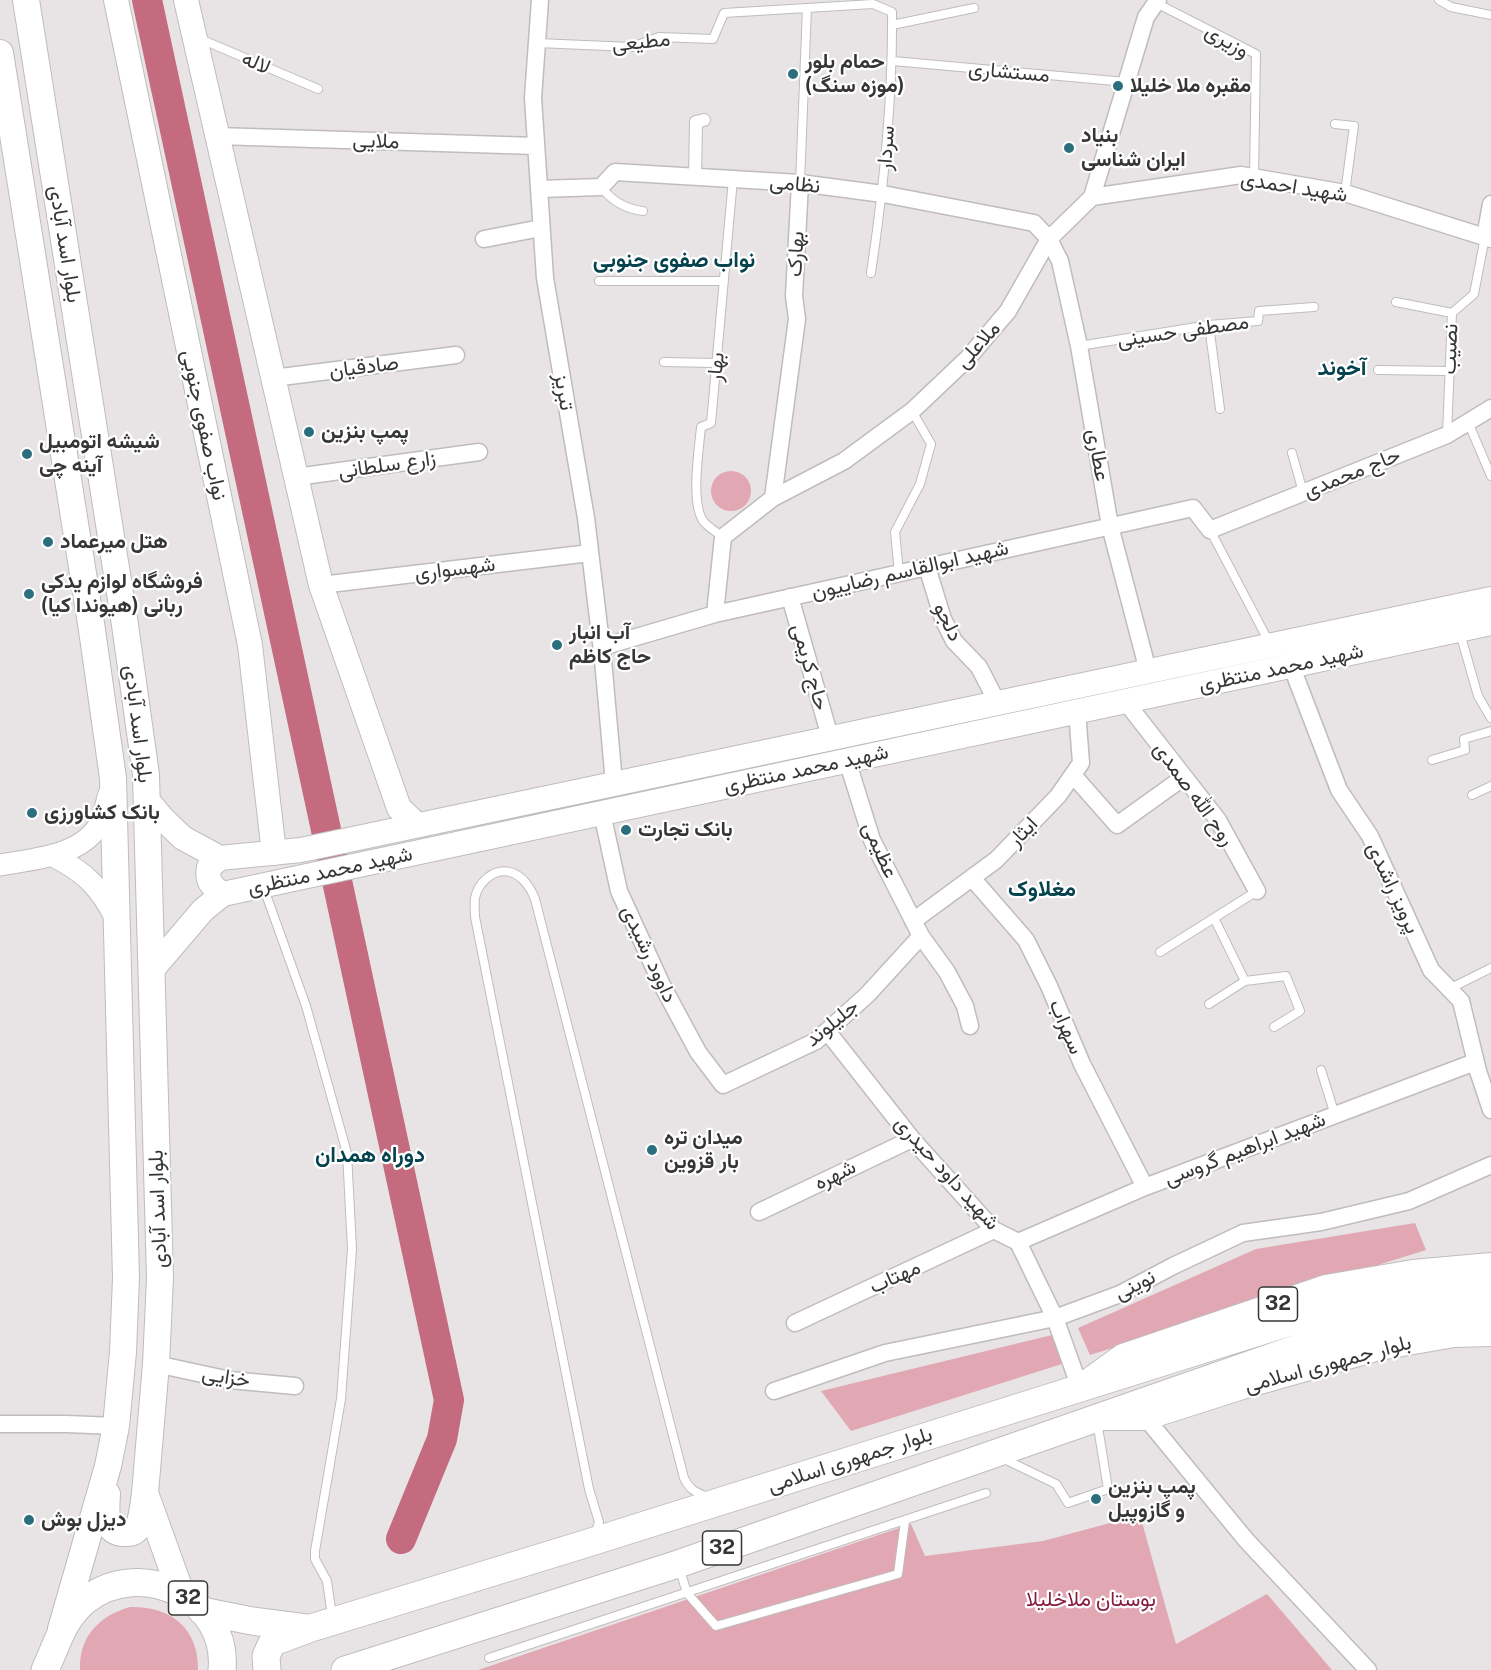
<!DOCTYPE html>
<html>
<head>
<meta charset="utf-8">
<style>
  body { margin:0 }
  canvas { display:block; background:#e8e4e5 }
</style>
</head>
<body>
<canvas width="1491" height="1670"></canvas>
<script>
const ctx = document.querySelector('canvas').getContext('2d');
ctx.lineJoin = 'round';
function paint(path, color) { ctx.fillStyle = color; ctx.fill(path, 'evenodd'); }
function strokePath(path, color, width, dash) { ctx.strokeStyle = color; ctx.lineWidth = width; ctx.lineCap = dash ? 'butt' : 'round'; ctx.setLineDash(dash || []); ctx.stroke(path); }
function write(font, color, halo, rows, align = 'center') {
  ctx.font = font + ' "Public Sans",Vazirmatn,sans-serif'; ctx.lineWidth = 4.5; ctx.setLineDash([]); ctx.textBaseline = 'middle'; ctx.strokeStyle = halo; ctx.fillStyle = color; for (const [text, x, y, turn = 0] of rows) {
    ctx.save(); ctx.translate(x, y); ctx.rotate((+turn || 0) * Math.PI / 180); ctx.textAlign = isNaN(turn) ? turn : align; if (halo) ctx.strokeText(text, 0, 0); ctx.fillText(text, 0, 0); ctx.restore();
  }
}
paint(new Path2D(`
  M711 491a20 20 0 1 1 40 0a20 20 0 1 1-40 0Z
  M1415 1223 1426 1250 1090 1355 1078 1328 1256 1249Z
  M1052 1335 1062 1364 851 1431 821 1391Z
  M1140 1515 1176 1644 1267 1594 1332 1670H478L911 1524 925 1556 1043 1541Z
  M130 1607C170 1606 199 1628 198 1670H80C79 1636 99 1616 130 1607Z`), '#e1a8b3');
strokePath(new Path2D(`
  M147 0 449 1400 442 1439 401 1539`), '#c46b80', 30);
const service = new Path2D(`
  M1439 0 1451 7 1491 15
  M1156 3 1256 54 1254 177
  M892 25 974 8
  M198 38 318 89
  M537 43 632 47 659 37 713 39 724 13 873 4 892 12C893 99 884 186 871 273
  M893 61 1126 82
  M1335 124 1354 126 1345 193
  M800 183 807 8
  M601 187C612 201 625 209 643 211
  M599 281H724
  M1396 302 1452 313
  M1209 325 1220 409
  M1079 346 1209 325 1258 321 1259 311 1314 307
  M664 362 716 363
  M1378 370 1449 371
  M1468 422 1491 476
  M1447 435 1452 313 1474 294 1485 237
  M1292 453 1303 492
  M1210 530 1269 642
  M723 537C717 532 709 528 704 522 690 505 699 449 701 427L711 423 733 179
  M899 573 895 532 920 484 931 444 912 411
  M1460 633 1478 696 1491 718
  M1432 760 1465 750 1464 739 1491 731
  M1472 795 1491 786
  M263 886 306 1006 347 1153 352 1249 341 1399 315 1551V1559L327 1581 332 1616
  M1160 952 1257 891
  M1245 981 1286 976 1300 1011 1274 1027
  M1449 989 1491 968
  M1209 1004 1245 981 1214 918
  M1321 1070 1335 1115
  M1002 1458 1056 1484 1068 1503 1108 1489 1097 1421
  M595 1535 599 1522 589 1489 475 917C475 911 474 904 475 898 478 883 493 868 510 872 522 875 531 888 535 899L684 1478C689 1489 696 1493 708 1497
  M679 1567 687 1593 716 1626 898 1574 905 1521
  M489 1658 986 1493`);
const pedestrian = new Path2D(`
  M695 177 696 122 704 120`);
const minor = new Path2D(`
  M540 0 533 98 545 278 586 518 603 660 614 783
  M217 136 536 146
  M539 189 601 187 615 172 800 183 883 194 1034 223 1049 239 1060 261 1079 346 1110 526 1148 671
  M1092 197 1241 175 1345 193 1491 239
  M1485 237 1491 204
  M484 239 541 228
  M273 378 456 355
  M296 477 479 452
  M773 498 797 319 794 296 800 183
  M927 567 943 619 954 641 979 667 997 702
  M321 585 590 553
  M790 597 830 737
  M715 614 723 537 773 498 844 461 912 411 968 358 1008 311 1049 239 1092 197 1146 17 1158 0
  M602 647 715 614 1193 508 1210 530 1447 435 1491 408
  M1291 665 1339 790 1370 836 1431 970 1461 1001 1478 1071 1491 1110
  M1125 701 1218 820 1257 891
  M847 760 872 840 921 936 947 972 965 1006 970 1026
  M1073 775 1117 825 1184 777
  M602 813 619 891 662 985 698 1052 723 1085 816 1041 868 994 921 936
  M972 878 1026 940 1049 986 1082 1064 1145 1187
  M913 921 996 860 1058 796 1081 763 1077 711
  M827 1031 912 1139 994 1230 1018 1242 1055 1318 1080 1388
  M759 1212 912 1139
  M1018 1242 1145 1187 1475 1062
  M795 1323 994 1230
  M156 1364 230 1380 295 1386
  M774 1391 885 1353 1055 1318 1120 1294 1173 1266 1243 1233 1321 1222 1409 1201 1491 1165
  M1145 1417 1246 1540 1368 1670
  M0 1424H66L116 1426`);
const tertiary = new Path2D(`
  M53 856C85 872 100 887 116 919
  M0 865C33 859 85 856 101 821 105 813 106 802 109 794`);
const secondary = new Path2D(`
  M116 0 250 645 274 853
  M186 0 321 585 399 808 416 824
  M147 800 164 820 183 838 220 858 301 850 1491 599
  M220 858 209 867C206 881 212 887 223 894
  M151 971 203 910 223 894 1491 623`);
const primary = new Path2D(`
  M26 0 125 625 146 775 160 1278 156 1364 145 1493 181 1593
  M0 53 92 630 113 778 126 1278 123 1352 116 1426 108 1466 61 1629
  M1087 1383 1123 1357 1326 1288 1413 1273 1491 1266
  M1106 1417H1145L1242 1386 1379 1347 1454 1334 1491 1333
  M107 1494C106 1510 103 1535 127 1533 132 1533 135 1532 138 1527 143 1517 143 1504 145 1494`);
const trunk = new Path2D(`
  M202 1611 252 1621 306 1628
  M45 1670C57 1645 63 1618 86 1600 141 1557 229 1598 222 1670
  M267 1670 266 1656 271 1645 276 1641 311 1628 588 1543 1309 1316 1409 1293 1491 1285
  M345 1670 678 1564 1315 1342 1412 1319 1491 1312`);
strokePath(service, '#c0bcbd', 10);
strokePath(pedestrian, '#c0bcbd', 14);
strokePath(minor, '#c0bcbd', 19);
strokePath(tertiary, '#c0bcbd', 23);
strokePath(secondary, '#c0bcbd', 26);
strokePath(primary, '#c0bcbd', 28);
strokePath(trunk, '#c0bcbd', 29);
strokePath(service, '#fff', 8);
strokePath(pedestrian, '#fff', 12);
strokePath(minor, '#fff', 16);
strokePath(tertiary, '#fff', 21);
strokePath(secondary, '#fff', 24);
strokePath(primary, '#fff', 26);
strokePath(trunk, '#fff', 27);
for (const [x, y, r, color] of [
  [793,74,6,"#2b6f7f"],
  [1118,86,6,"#2b6f7f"],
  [1069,148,6,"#2b6f7f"],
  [309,432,6,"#2b6f7f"],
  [27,454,6,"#2b6f7f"],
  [48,542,6,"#2b6f7f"],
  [29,594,6,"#2b6f7f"],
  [557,645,6,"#2b6f7f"],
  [32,813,6,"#2b6f7f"],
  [626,830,6,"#2b6f7f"],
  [652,1150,6,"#2b6f7f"],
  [1096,1499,6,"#2b6f7f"],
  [29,1520,6,"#2b6f7f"]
]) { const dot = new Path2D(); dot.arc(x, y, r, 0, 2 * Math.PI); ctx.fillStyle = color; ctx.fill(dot); strokePath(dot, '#fff', 2); }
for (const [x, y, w] of [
  [1278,1304,39],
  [722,1548,39],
  [188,1598,39]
]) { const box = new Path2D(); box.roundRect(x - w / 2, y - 17, w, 34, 4.5); ctx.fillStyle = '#fff'; ctx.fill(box); strokePath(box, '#373636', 1.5); }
write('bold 20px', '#373636', null, [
  ["32",1278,1304],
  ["32",722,1548],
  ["32",188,1598]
]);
write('21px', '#373636', '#fff', [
  ["وزیری",1227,41,30],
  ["مطیعی",641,42,-6],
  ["لاله",256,63,23],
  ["مستشاری",1009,72,5],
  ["ملایی",376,141,2],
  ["سردار",886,148,-86],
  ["نظامی",795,184,5],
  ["شهید احمدی",1294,187,9],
  ["بلوار اسد آبادی",65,244,81],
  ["بهارک",796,254,-87],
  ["مصطفی حسینی",1183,331,-8],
  ["ملاعلی",978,345,-48],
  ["نصیب",1450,349,-88],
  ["صادقیان",364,367,-7],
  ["بهار",716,367,-85],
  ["تبریز",564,392,80],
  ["نواب صفوی جنوبی",204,425,78],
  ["عطاری",1098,455,80],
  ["زارع سلطانی",387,465,-8],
  ["حاج محمدی",1352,473,-22],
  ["شهسواری",455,569,-7],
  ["شهید ابوالقاسم رضاییون",910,570,-13],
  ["دلجو",948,622,64],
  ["حاج کریمی",810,667,74],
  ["شهید محمد منتظری",1281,668,-12],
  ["بلوار اسد آبادی",138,724,83],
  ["شهید محمد منتظری",806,769,-12],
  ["روح الله صمدی",1194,794,54],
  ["ایثار",1023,832,-46],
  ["عظیمی",880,850,66],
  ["شهید محمد منتظری",330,871,-12],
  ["پرویز راشدی",1393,888,65],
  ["داوود رشیدی",649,954,65],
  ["جلیلوند",832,1023,-39],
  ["سهراب",1066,1027,67],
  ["شهید ابراهیم گروسی",1245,1149,-21],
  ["شهید داود حیدری",947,1173,48],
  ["شهره",835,1175,-26],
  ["بلوار اسد آبادی",158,1209,-92],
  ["مهتاب",895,1277,-24],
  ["نوینی",1135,1285,-26],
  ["بلوار جمهوری اسلامی",1328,1364,-15],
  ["خزایی",226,1377,9],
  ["بلوار جمهوری اسلامی",850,1460,-18]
]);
write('bold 21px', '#373636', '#fff', [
  ["حمام بلور",805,62],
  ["(موزه سنگ)",805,86],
  ["مقبره ملا خلیلا",1130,86],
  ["بنیاد",1081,136],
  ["ایران شناسی",1081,160],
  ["پمپ بنزین",321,432],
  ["شیشه اتومبیل",39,442],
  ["آینه چی",39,466],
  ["هتل میرعماد",60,542],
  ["فروشگاه لوازم یدکی",41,582],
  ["ربانی (هیوندا کیا)",41,606],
  ["آب انبار",569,633],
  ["حاج کاظم",569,657],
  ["بانک کشاورزی",44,813],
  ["بانک تجارت",638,830],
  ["میدان تره",664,1138],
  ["بار قزوین",664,1162],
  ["پمپ بنزین",1108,1487],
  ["و گازوپیل",1108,1511],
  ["دیزل بوش",41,1520]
], 'left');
write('21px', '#881b41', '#fff', [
  ["بوستان ملاخلیلا",1091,1600]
]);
write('bold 22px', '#05434f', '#fff', [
  ["نواب صفوی جنوبی",674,260],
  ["آخوند",1342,368],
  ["مغلاوک",1042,889],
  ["دوراه همدان",370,1155]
]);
</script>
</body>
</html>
